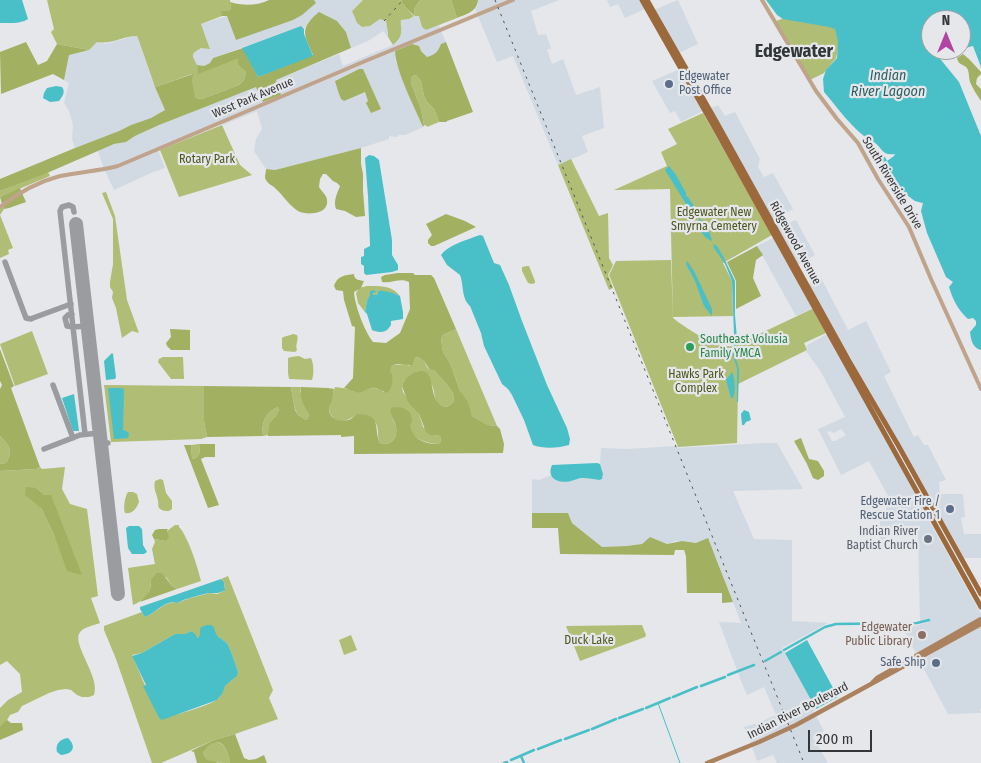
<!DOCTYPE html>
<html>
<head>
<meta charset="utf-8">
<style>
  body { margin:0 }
  #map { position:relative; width:981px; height:763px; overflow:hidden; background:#e5e7ea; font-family:"Fira Sans Condensed",sans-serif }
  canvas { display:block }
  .north { position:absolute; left:921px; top:10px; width:50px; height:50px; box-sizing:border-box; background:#e5e7ea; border:1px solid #9fa0a2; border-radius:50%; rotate:0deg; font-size:14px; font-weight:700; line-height:20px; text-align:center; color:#353637 }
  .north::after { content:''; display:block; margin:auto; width:18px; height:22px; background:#b245a4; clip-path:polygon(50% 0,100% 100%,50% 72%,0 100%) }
  .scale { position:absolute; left:808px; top:730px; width:64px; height:22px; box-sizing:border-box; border:2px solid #353637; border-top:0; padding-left:6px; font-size:15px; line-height:18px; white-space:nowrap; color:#353637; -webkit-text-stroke:4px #e5e7ea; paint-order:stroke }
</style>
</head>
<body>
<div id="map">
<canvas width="981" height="763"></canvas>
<div class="north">N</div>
<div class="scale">200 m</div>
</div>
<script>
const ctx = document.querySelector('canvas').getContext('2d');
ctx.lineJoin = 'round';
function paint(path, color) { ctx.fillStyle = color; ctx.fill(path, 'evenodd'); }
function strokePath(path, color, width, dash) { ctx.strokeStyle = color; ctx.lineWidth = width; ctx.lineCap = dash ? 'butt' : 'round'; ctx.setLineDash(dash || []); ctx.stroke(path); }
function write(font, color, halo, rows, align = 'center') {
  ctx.font = font + ' "Fira Sans Condensed",sans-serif'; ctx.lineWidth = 4.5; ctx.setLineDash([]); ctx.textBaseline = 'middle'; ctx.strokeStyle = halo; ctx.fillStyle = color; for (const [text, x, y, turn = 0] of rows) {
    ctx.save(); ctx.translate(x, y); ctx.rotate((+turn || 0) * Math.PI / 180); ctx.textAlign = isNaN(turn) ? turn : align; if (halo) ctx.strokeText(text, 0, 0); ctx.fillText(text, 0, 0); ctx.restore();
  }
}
paint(new Path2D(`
  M314 0H363L352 11 357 23 362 27 370 26 380 19 386 21 389 36 388 37 383 31 368 41 351 48 346 32 337 21 332 20 309 22 304 29 301 26 213 58 210 63 204 66 196 65 195 62 193 55 194 53 201 48H210L201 24 227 16 236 40 312 6 315 3Z
  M478 0H510L477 13 475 9 478 5Z
  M516 0H559L531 11 538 35 546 34 551 48 547 50 552 64 563 59 576 95 600 87 604 128 582 136 588 152 558 165 513 56 497 62 478 16Z
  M607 0H640L645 9 625 18 618 4 610 7Z
  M678 0 698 44 679 53 654 10Z
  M414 16H419L426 30 439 25 440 29 118 165 104 169 98 151 114 144 126 142 135 136 159 125 257 86 281 95 276 80 339 54 343 66 393 45 399 39 401 31 400 25 401 20 409 19Z
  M441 31 446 42 441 44 438 52 432 56 426 57 421 51 395 59 406 88 423 127 405 135H399L397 137 389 136V139L361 148 275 170 266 169 254 151 256 139 262 129 257 111 223 125 222 124ZM359 69 380 109 369 101 365 92 358 94 336 80Z
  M134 36H137L139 41 151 76 165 110 151 118 131 125 119 131 75 148 72 139 73 125 69 111 64 103 69 83 64 80 69 54 89 50 97 42 105 44Z
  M678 70 703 111 681 122 675 111 670 113 652 81Z
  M718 105 725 116 735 112 760 159 758 167 764 177 773 173 793 209 781 215 786 224 796 220 815 255 797 265 710 109Z
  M159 150V153L165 168 151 173 114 190 105 171 119 168Z
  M773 238 813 308 796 316 757 246Z
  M821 278 848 330 866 321 891 372 884 376 914 437 918 435 924 445H928L946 480 939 482 940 494H963L965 517 961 518 964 534H981V558H963L898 440 808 284Z
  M827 334 885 438 928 519 981 614V618L916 654 902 626H916L928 622V620L920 621 918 532H897L880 541V515L886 514V497L888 496 869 461 841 475 818 429 845 417 821 372 806 351 808 350 806 346ZM841 429 846 435 835 441H832L827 432 830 431 834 433Z
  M764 443H777L803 489 733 491 754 539 792 540V621L828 623 782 648 816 709 813 711 815 714 751 744 744 727 758 723 776 715 764 687 747 695 741 681 719 622 741 623 715 555 696 543 682 541H675L667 544 650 537 642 544 627 546 602 547 572 523 568 513H532V479L539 480 551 475 554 480 564 482 583 478H592L599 480 603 476 600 464 601 448 627 449 676 446 678 448Z
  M981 626V708L980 709 981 713 948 714 919 660Z
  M816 716 824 731 813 737 828 763H777L773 755 757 761 752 747Z`), '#d1dae2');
paint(new Path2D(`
  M47 0H230L231 8 229 11 222 12V16L201 24 210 49 201 48C190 55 192 54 197 65 198 68 198 71 199 73L238 59V65L246 72 244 80 239 85 202 99 196 98 193 91 192 74 155 87 139 41 137 36C123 36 111 45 97 42L89 50 57 44 51 32 54 29Z
  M363 0H402L401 1 406 8 414 16 409 19 401 20C400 25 402 27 401 32 401 38 397 41 393 45L388 37V33L386 21 380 19 370 26 362 27 357 23 352 11Z
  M420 0H451L457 18 426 30 422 27 419 16H415L414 9Z
  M830 16 840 39 836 58 824 73 810 80 776 21 784 18Z
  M416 75 421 81 424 96 427 102 434 109 439 122 427 127V126L424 125 421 109 411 83V78L413 76Z
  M703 113 772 235 723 263 732 281 733 316 673 317 670 189 614 190 667 166 661 152 677 144 668 129Z
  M222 125 240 165 252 175 179 197 160 150Z
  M571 159 599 216 608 213 609 258 613 265 608 275 613 288 609 290 558 165Z
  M48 172 50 176 0 197V191Z
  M106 192 115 216 127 300 139 333 132 331 122 338 116 308 112 298 113 292 110 287V282L113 264V219L102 193Z
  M3 206 4 209 0 215 13 248 8 250 9 254 0 258V209Z
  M671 260 673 318C685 328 718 349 734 346L812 309H813L826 333 804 343 807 350 738 384 737 443 678 447 609 275 616 261Z
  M527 266H529L535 281V283L532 284 528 283 522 271V267Z
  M367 286C379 286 392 285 400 296 393 292 387 293 379 290L377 295H373L374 290 367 301 365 312 358 303 356 293 359 288Z
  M456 329 497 426 488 425 472 416 460 391 450 363 443 352 441 339 443 335Z
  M32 331 48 374 15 386 0 344Z
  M293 334 297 335C299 340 295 344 297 350L295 352 284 351 282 348V338C286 335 290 336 293 334Z
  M299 356 305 359 311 358C314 364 314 375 312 380L289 379 288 373V358L291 357Z
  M163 357H183L184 379H171L158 362 159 359Z
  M418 357 424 361 427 367 430 370 435 371 448 386 453 393 454 401 450 405 446 407C431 403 437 393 431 383 429 379 426 375 424 372L418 371 405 379 402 386 403 392 419 414 423 427 436 436H440L441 441 439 444C433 444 429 443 423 441 402 432 418 421 405 409L391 415C392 418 395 423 396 427 398 438 391 447 380 443 378 439 378 436 378 431 377 418 368 416 357 414 349 420 339 426 331 415 330 414 329 410 329 407 330 405 332 402 332 400 333 395 333 392 335 387L350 389 354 392C365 389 375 385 384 392L390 368 394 365 405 364 409 366 413 365 415 358Z
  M104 385 204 386V421L207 437 201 439 111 442Z
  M291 387H301L300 391 309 414 308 418 306 420 298 415 295 409Z
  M278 407V414C271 421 268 425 268 435L263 436C261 423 265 412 278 407Z
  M0 436C9 445 14 451 6 463L0 464Z
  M199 444C200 451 201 455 194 459L192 458 191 445Z
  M40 467 42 469 65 467 62 489 70 504 87 509 98 596 91 598 100 623C95 625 85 627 81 631 69 642 101 676 94 695L89 697H82L77 695 71 690 66 689 58 690 49 693 22 706 18 712 10 715 6 722 0 726V708L8 700 22 692 20 674 7 661 0 665V471L36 469ZM36 488 45 495 55 537 41 508Z
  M160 479 163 480 166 493 172 501V509L169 511C166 511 163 511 160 509 157 506 159 505 158 501 157 493 153 490 155 481Z
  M128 492H133L137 494 139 502C136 509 133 514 125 513 123 508 125 496 128 492Z
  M175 525H179V527C188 536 198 568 201 581L177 589 172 586 166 577 151 580C151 593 145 600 133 605L128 568 155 564 152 549 155 542 154 539 166 541C167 529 166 532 175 525Z
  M228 576 273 690 269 698 278 719 235 734 214 740 161 763H152L116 659 104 630V626L142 612 145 617C156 613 166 600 177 603L190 598 210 593 217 594 222 592 225 589 224 582 221 579ZM213 627C216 640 223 637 228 645 232 653 235 663 238 672 236 679 230 681 225 686 222 689 222 695 218 699 209 706 171 717 159 718L132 655 142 653 175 634H185L191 631 198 638 200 637V634Z
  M642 625 646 635 645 637 580 661 566 626Z
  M351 635 357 650 344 655 339 640Z
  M212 742C226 742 226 750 230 761L229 763C221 763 211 763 204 759L203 753 205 748Z`), '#b0bd74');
paint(new Path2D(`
  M269 0H314L316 3 302 15 293 20 236 40 227 16H222L221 11H229L231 8 230 2C243 6 256 6 269 0Z
  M402 0H420L414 9 415 16 406 8 401 1Z
  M451 0H478C477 12 466 14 457 18Z
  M319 12 337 21 346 32 351 48 276 80 281 95 263 102 256 87 159 125 135 136 126 142 114 144 47 173 0 191V179L75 148 119 131 131 125 151 118 165 110 155 87 193 74C192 83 193 90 196 98L202 99 239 85 244 80 246 72 238 65V59L198 74 197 65 204 66 210 63 213 58 243 48 258 77 313 55C304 34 299 29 319 12Z
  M26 42 38 65 47 61 57 44 89 50 69 55 64 80 53 74 1 94 0 52Z
  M446 42 473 112 447 121 446 122H439L434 109 427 102 424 96 421 81 416 75 413 76 411 78V83L421 109 424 125 423 127C414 106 396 72 395 51L412 44 419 46 421 51 427 57C436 54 437 53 441 44Z
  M963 54 969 59 981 72V74L977 78 976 84 981 89V101C977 95 973 89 970 82 969 79 969 73 968 70 965 63 959 67 957 58Z
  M359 69H363L381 109 371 113 366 103 368 101 365 92 344 101 341 99 338 91 335 81Z
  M361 148V164L363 174V191L365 216 356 217 345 211 336 209C333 201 337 194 340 186L337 183 333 181 326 174H323L320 179 319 187C321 191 327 195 327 200 329 214 309 215 300 212 292 209 282 194 275 188 272 185 268 184 266 180 264 177 266 173 266 169L275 170Z
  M20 188 21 191 2 204 0 197Z
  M22 193 26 202 9 208 4 209 3 206Z
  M446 214 465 221 476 227 434 246H431L428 243V240L432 235 426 224Z
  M757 246 763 255 756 260 753 278 761 296 736 309V281L727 262Z
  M398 273H413L415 275H431L434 278 456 329 443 335 441 339 443 352 450 363 460 391 468 402 472 416 488 425 497 426 500 429 504 444 503 453 354 454V436L341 437V435L268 436C268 431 268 427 270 423 274 416 280 416 278 407 265 412 261 423 263 436L207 437 204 421V386L291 387 295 410 298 415 306 420 308 418 309 414C304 406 299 397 301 387L328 388 334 389C333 393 333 398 332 401 331 405 329 405 329 409 329 420 342 423 351 419 353 417 355 415 357 414 383 414 373 429 380 443 391 447 398 438 396 427 395 420 389 416 391 408 399 405 412 409 412 420 412 422 410 425 411 427 413 440 428 445 439 444L441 441 440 436 430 435 426 432 419 414 408 402 402 386 405 379C409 376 414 372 419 371 439 369 425 402 446 407L450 405 454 401 453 393 448 386 435 371 430 370 424 361 418 357 415 358 413 365 411 366C406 364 390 361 390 371 390 372 391 373 392 374 393 381 392 389 387 393 382 391 377 387 371 388 366 389 361 394 355 392 351 391 348 388 344 388L353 378 355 327 352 326 344 300 343 291 336 290 334 286C337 276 345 275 354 274 354 280 359 280 364 281L361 288 354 292C355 306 364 330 373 342L386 343 400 333 410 309 409 282C400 277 391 284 382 282L381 277 385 275Z
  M170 329 190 330V350H171L167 346 166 343 171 337Z
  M0 349 14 386 11 388 40 467 36 469 0 471V464L6 463C14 451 9 445 0 436V389L2 385 0 381Z
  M801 438 809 459 818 461 824 471V476L818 480 813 478 807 464 794 441Z
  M199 444H215V457H205L201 459 219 505 208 508 184 445H191L192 458 194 459C201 455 200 451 199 444Z
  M26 487 36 488 45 495H51L82 575 67 571 55 537 41 508 25 495Z
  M532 513H568L572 523 602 547 627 546 642 544 650 537 667 544 682 541 696 543 708 538 733 602 722 603V593H687L686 556 684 550H675L674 555 560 554 558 528H532Z
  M159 529H168L167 531 169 537 166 541 154 539 152 535 155 530Z
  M157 573H162L172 586 177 589 140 602C148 593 151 592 151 580Z
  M7 720 11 723H22L23 730 0 740V726Z
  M235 734 244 758 249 760 256 759 264 755 267 763H229L230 761C228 756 227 749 223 745 216 738 206 746 203 753 206 763 209 759 218 763H197L194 752 191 751 214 740Z`), '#a2b061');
paint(new Path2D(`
  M0 0H22L28 19C20 24 10 23 0 23Z
  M766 0H981V67L973 46 961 49V20H931V50H955L937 55 959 82 981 136V350C972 348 971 339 970 332L976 325V321L973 318 968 319C958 310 953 300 949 287L953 282 946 277 927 233 921 211 923 203C919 202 918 202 915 201 908 197 889 178 886 172 883 167 884 161 882 156L885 157 887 161 894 156 895 154C882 156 883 149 874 142 871 139 867 138 864 136 860 133 856 129 852 125 842 115 834 103 824 92L823 79 826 70 837 58 838 41 835 29 829 27 783 19 777 15Z
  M301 26 304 29V34L313 56 258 77 242 48Z
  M56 86 62 87C66 92 62 97 59 101L50 102 43 98 44 93 47 88Z
  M369 155 374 156 379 160 392 240V255L398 265V270L392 272 366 275 364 273V266L361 264V257L364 256V249L370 246V244L368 196 365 158Z
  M669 166 676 175 686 193V196L688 197 698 212 697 217 691 212 665 170Z
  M699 218C705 224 711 233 712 241 703 238 697 227 699 218Z
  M480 235 483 236 494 263 500 265 509 285 522 321 547 385 567 428 570 439 569 445C559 448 543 449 533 445L524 420 512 395 508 389 502 384 484 346 481 333 470 306C461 298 464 285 460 275L447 265 441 255C448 245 469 239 480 235Z
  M713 244 717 246 724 258 735 281V315L737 339 736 340 735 355 739 370 738 402H737V368L733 355 734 341 736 339 734 335 732 281 725 264 714 248Z
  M687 261 690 265 695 273 712 309V316L704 306 695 281 686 264Z
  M374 290 376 292 373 293V295H377L379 290C387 292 393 292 400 296L403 312V319L391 321V325C390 326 389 328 387 330 383 333 376 332 372 330L367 314 365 312 367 301 370 295V291Z
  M112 353 113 354 116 377 115 379 106 380 104 361Z
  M732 372C735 378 736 392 733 398H731L726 380Z
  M108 388H120L124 389 123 430 128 432 129 434 128 438 114 439Z
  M74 394 79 431H73L62 398Z
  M744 410 749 412 751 420 746 422 744 425H742L741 414Z
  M597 463 600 464 603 474 602 479 599 480C593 479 589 478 583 478 578 478 575 480 571 481 559 484 546 479 552 465Z
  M129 526H139L142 529 143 545 147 552 144 554H132L128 548 126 528Z
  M221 579 224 582 225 590C219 594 216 593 209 593 199 595 187 598 177 603 166 599 156 613 145 617L140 609V607L143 606Z
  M207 625H211L214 627C216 640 223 637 228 645 232 653 235 663 238 672L237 676 225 686 222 694 217 700 162 720 159 718 143 686 146 685 132 656 142 653 175 634H185L191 631 194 633 198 638 199 637C201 634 199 631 201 627Z
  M807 640 838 697 816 709 785 653Z
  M68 738C77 747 73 754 61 755L57 752C55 744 60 739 68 738Z`), '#49bfc7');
strokePath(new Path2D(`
  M658 703 680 763`), '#49bfc7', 1);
strokePath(new Path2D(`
  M784 650 825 627 836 624 917 623 929 620
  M765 661 781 652
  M728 675 754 665
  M701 686 725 677
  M673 697 697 687
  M646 708 670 698
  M619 718 643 709
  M592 729 616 719
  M565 739 589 730
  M538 749 561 740
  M521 756 524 763
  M511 760 534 750
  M504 763 507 762`), '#49bfc7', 2.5);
strokePath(new Path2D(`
  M74 212 73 207 69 205 62 207 60 211 85 434
  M5 262 26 318 31 319 33 318 71 304
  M72 314 68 315 65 318 67 326 73 327 87 326
  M53 385 73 438
  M101 444 108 443
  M44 449 80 435 99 433`), '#9b9c9f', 5.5);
strokePath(new Path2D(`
  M76 224 118 594`), '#9b9c9f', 14);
strokePath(new Path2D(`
  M762 0 816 91 837 119 858 143 878 179 909 227 931 279 981 389
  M0 207C18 193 37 182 60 176 79 172 99 171 118 166L363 62 513 0`), '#c0a38b', 4);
strokePath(new Path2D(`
  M872 683 877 678 893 669 981 619
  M707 763 759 742 796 725 981 624`), '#ab815e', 4.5);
strokePath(new Path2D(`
  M642 0 713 125 981 607
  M647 0 717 123 849 361 898 445 981 594`), '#9b693b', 5);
strokePath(new Path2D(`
  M495 0 804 763
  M384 21 403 0`), '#515254', 1, [2.5, 5]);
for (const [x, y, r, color] of [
  [669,84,5,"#5c6f8a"],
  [690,347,5,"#2e9e5b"],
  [950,509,5,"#5c6f8a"],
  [928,539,5,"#6b7280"],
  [922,635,5,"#8d6e63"],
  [936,663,5,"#5c6f8a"]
]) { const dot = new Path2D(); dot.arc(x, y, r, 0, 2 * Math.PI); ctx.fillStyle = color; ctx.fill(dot); strokePath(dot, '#e5e7ea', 2); }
write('12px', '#4e5e75', '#e5e7ea', [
  ["Edgewater",679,77,"left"],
  ["Post Office",679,91,"left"],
  ["Edgewater Fire /",940,502],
  ["Rescue Station 1",940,516],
  ["Safe Ship",926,663]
], 'right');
write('12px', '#353637', '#e5e7ea', [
  ["West Park Avenue",253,98,-23],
  ["South Riverside Drive",892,183,59],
  ["Ridgewood Avenue",795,243,61],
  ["Indian River Boulevard",798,711,-27]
]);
write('12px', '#4d551c', '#e5e7ea', [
  ["Rotary Park",207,160],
  ["Edgewater New",714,213],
  ["Smyrna Cemetery",714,227],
  ["Hawks Park",696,375],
  ["Complex",696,389],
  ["Duck Lake",589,641]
]);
write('12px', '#27864d', '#e5e7ea', [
  ["Southeast Volusia",700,340],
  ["Family YMCA",700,354]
], 'left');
write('12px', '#5b616d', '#e5e7ea', [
  ["Indian River",918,532],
  ["Baptist Church",918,546]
], 'right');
write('12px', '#785e54', '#e5e7ea', [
  ["Edgewater",912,628],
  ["Public Library",912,642]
], 'right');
write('italic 14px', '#2c5e61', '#e5e7ea', [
  ["Indian",888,76],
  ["River Lagoon",888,92]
]);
write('bold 18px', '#333638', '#e5e7ea', [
  ["Edgewater",794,52]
]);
</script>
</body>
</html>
